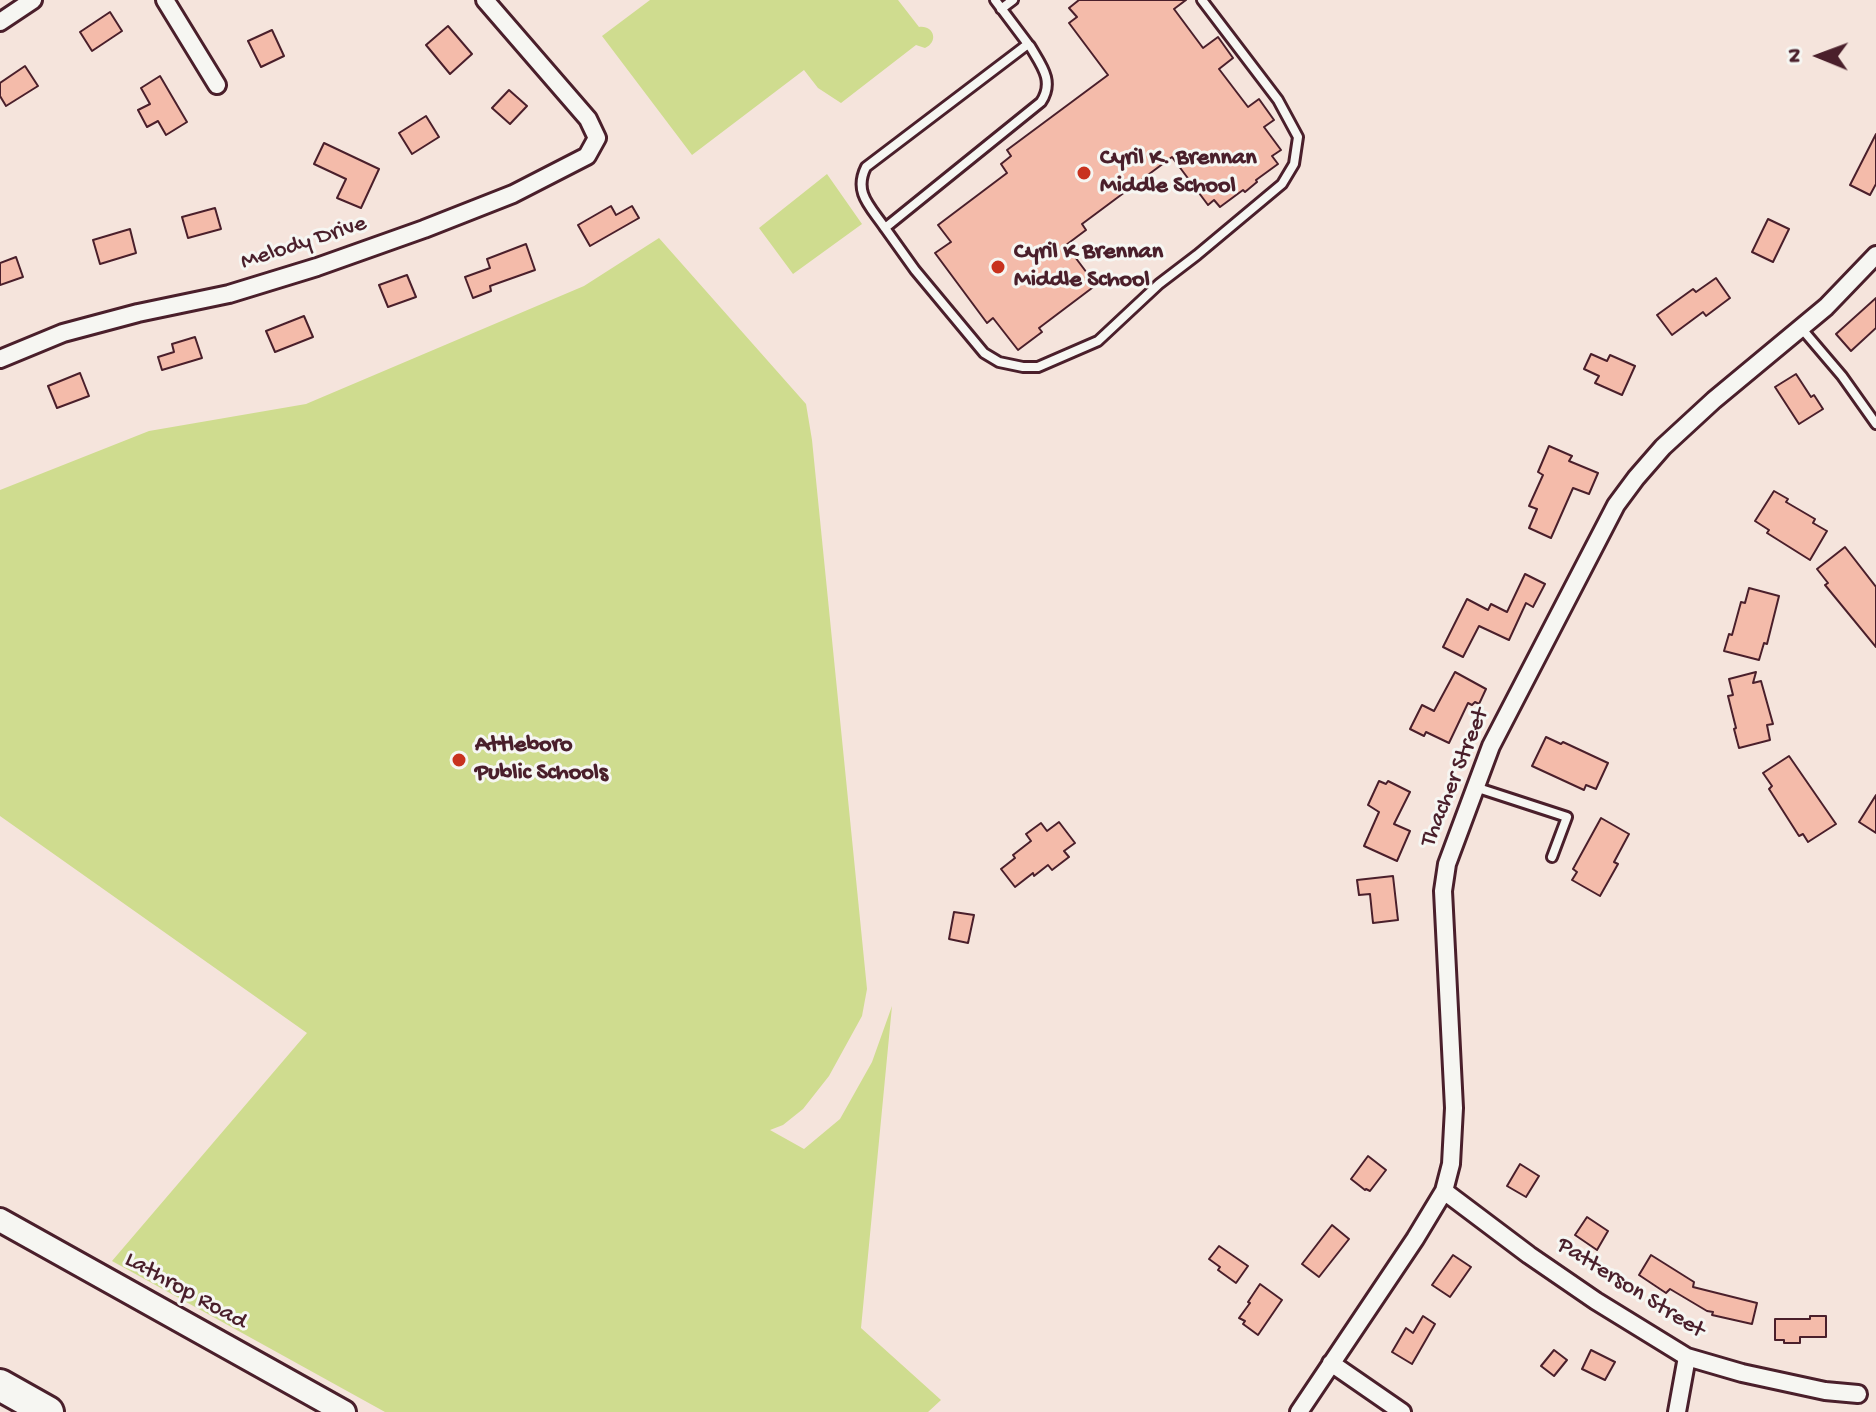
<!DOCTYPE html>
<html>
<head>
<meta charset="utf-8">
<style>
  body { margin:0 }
  #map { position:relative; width:1876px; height:1412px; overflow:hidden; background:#f5e4dc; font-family:"Gochi Hand",sans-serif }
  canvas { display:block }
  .north { position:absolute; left:1780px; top:16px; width:80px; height:80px; -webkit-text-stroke:6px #f6f6f2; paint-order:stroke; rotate:271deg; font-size:22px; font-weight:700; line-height:32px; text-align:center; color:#4a1f2b }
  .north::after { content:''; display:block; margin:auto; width:28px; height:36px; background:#4a1f2b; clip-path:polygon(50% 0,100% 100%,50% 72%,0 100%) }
</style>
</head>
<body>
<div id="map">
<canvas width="1876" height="1412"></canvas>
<div class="north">N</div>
</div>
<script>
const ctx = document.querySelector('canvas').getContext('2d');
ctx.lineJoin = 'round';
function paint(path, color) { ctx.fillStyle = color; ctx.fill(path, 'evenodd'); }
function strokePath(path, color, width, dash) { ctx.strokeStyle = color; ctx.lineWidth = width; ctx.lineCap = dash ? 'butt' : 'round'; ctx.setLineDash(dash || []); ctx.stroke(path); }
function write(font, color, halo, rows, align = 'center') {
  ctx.font = font + ' "Gochi Hand",sans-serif'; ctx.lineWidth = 6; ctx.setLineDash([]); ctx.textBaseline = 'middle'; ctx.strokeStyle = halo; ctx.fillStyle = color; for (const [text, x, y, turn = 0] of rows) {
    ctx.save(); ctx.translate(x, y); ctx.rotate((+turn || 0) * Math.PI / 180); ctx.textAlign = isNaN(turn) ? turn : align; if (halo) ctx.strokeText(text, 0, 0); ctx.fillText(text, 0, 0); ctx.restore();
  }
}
paint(new Path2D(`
  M650 0H898L919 27C934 25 939 42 925 48L916 45 841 103 818 88 804 70 692 155 602 36Z
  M827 174 862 224 793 274 759 228Z
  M659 238 806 404 812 440 867 989 862 1016 829 1076 803 1109 783 1125 770 1130 804 1149 840 1119 872 1062 892 1006 861 1328 941 1400 928 1412H385L112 1261 307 1033 0 816V490L149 431 306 404 584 286Z`), '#cfdc8f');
const building = new Path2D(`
  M1079 0H1186L1174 9 1203 48 1218 37 1233 58 1219 69 1248 107 1259 99 1274 120 1264 127 1281 150 1272 156 1278 164 1256 180 1257 182 1245 192 1243 190 1220 207 1214 200 1208 205 1172 157 1082 224 1086 230 1066 245 1096 285 1039 328 1042 332 1018 350 993 318 987 323 935 253 951 242 938 225 1007 173 1001 164 1011 156 1007 150 1108 75 1069 23 1077 17 1069 8Z
  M110 12 122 31 92 51 80 32Z
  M448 26 472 54 450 74 426 45Z
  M272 30 284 56 261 67 248 41Z
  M25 66 38 86 6 106 0 96V83Z
  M160 76 187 122 166 135 158 121 147 127 138 110 150 104 141 88Z
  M509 90 527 106 510 124 492 108Z
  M426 116 439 137 412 154 399 133Z
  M1876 134V184L1870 195 1850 185Z
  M324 143 379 169 361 208 337 198 346 179 314 164Z
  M611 206 616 215 632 206 639 218 590 246 578 225Z
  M215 208 221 229 188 238 182 217Z
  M1768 219 1789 229 1773 262 1752 252Z
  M130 229 136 253 100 264 93 240Z
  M526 244 535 270 490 286 491 291 473 298 465 277 490 268 487 259Z
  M16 257 23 277 0 285V263Z
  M407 275 416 297 388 307 379 285Z
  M1716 278 1730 298 1706 316 1703 312 1672 335 1657 315 1693 289 1696 292Z
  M1876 298V328L1851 351 1836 334Z
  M304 316 313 337 275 352 266 331Z
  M195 337 202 358 162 370 158 357 174 352 172 344Z
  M1591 354 1607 361 1610 355 1635 366 1622 395 1595 383 1599 376 1584 369Z
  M80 373 89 396 57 408 48 386Z
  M1796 374 1811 397 1814 395 1823 409 1799 424 1775 387Z
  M1549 446 1572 456 1569 461 1598 473 1589 494 1573 488 1551 538 1529 528 1537 509 1529 506 1543 475 1538 472Z
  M1774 491 1788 499 1786 502 1815 519 1813 523 1827 531 1810 560 1767 533 1769 530 1755 521Z
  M1845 547 1876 587V647L1825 585 1828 583 1817 569Z
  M1525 574 1545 584 1533 607 1526 603 1509 640 1479 626 1463 657 1443 647 1467 599 1488 610 1491 604 1507 612Z
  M1749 588 1779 596 1767 644 1764 643 1759 660 1724 651 1729 634 1732 635 1741 602 1745 603Z
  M1455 672 1486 689 1479 704 1475 702 1472 705 1468 703 1449 743 1426 732 1424 736 1410 729 1422 705 1434 711Z
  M1756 672 1753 683 1761 681 1773 724 1767 725 1770 740 1739 748 1734 729 1736 728 1728 696 1733 695 1729 679Z
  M1546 737 1561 744 1563 742 1608 763 1596 789 1586 785 1584 790 1532 766Z
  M1789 756 1836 824 1808 842 1803 834 1799 836 1769 789 1772 786 1763 773Z
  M1379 781 1386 784 1388 781 1410 792 1394 824 1410 831 1397 861 1364 846 1379 812 1368 805Z
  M1876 795V833L1859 822Z
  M1601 818 1629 834 1614 862 1618 864 1600 896 1572 880 1577 872 1573 869Z
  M1059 822 1075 843 1064 851 1069 857 1052 870 1048 865 1034 876 1033 873 1015 887 1001 869 1015 858 1013 855 1031 841 1026 834 1041 823 1047 831Z
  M1393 876 1398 920 1373 923 1370 894 1359 895 1357 880Z
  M954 912 974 915 968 943 949 939Z
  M1368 1156 1386 1170 1370 1191 1366 1189 1365 1190 1351 1179Z
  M1520 1164 1539 1176 1526 1197 1507 1186Z
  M1587 1217 1608 1231 1597 1250 1575 1235Z
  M1332 1225 1349 1239 1319 1277 1302 1264Z
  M1219 1246 1248 1266 1236 1283 1218 1270 1220 1267 1209 1259Z
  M1453 1255 1471 1267 1450 1297 1432 1285Z
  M1651 1255 1694 1282 1693 1287 1757 1303 1752 1324 1712 1315 1713 1312 1707 1311 1670 1289 1666 1293 1639 1275Z
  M1260 1284 1282 1300 1258 1335 1243 1324 1245 1321 1239 1318 1250 1303 1248 1302Z
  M1423 1316 1435 1324 1412 1364 1392 1352 1406 1328 1413 1333Z
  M1810 1316H1826V1337H1800V1343H1784V1340H1775V1319H1810Z
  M1554 1350 1567 1360 1554 1376 1541 1366Z
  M1591 1350 1615 1362 1605 1380 1582 1369Z`);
paint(building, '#f4bbaa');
strokePath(building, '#4a1f2b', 2);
const service = new Path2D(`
  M995 0 1028 44 1030 46C1041 65 1055 81 1041 102L885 228C871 207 853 193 866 167L1028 44
  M1001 9 1013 0
  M885 228 915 270 984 353 999 362 1023 367H1038L1098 341 1159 284 1197 255 1282 184 1294 164 1298 137 1278 100 1202 0
  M1802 329 1842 376 1876 424
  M1475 787 1567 817 1552 857`);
const minor = new Path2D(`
  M165 0 217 85
  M0 22 33 0
  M0 359 63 333 138 313 229 294 317 267 424 229 513 194 587 156 597 138 588 119 485 0
  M1444 1191 1529 1255 1596 1301 1687 1357 1742 1373 1825 1391 1858 1394
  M1331 1363 1402 1412
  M1299 1412 1415 1239 1444 1191 1451 1164 1454 1108 1443 891 1447 864 1491 746 1616 505 1636 478 1663 447 1714 400 1826 307 1876 255
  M1677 1412 1687 1357`);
const secondary = new Path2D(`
  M0 1220 344 1412`);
const motorway = new Path2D(`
  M0 1385 48 1412`);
strokePath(service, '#4a1f2b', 14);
strokePath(minor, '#4a1f2b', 22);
strokePath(secondary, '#4a1f2b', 28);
strokePath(motorway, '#4a1f2b', 36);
strokePath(service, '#f6f6f2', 8);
strokePath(minor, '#f6f6f2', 16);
strokePath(secondary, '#f6f6f2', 22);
strokePath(motorway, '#f6f6f2', 30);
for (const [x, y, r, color] of [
  [1084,173,8,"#c8321e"],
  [998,267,8,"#c8321e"],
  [459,760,8,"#c8321e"]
]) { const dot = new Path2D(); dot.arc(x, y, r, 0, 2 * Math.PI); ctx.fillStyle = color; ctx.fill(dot); strokePath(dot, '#f6f6f2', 3); }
write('bold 24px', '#4a1f2b', '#f6f6f2', [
  ["Cyril K. Brennan",1100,159],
  ["Middle School",1100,187],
  ["Cyril K Brennan",1014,253],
  ["Middle School",1014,281],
  ["Attleboro",475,746],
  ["Public Schools",475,774]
], 'left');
write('24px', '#4a1f2b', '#f6f6f2', [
  ["Melody Drive",304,244,-18],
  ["Thacher Street",1456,778,-68],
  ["Patterson Street",1630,1289,32],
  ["Lathrop Road",185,1292,29]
]);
</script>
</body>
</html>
